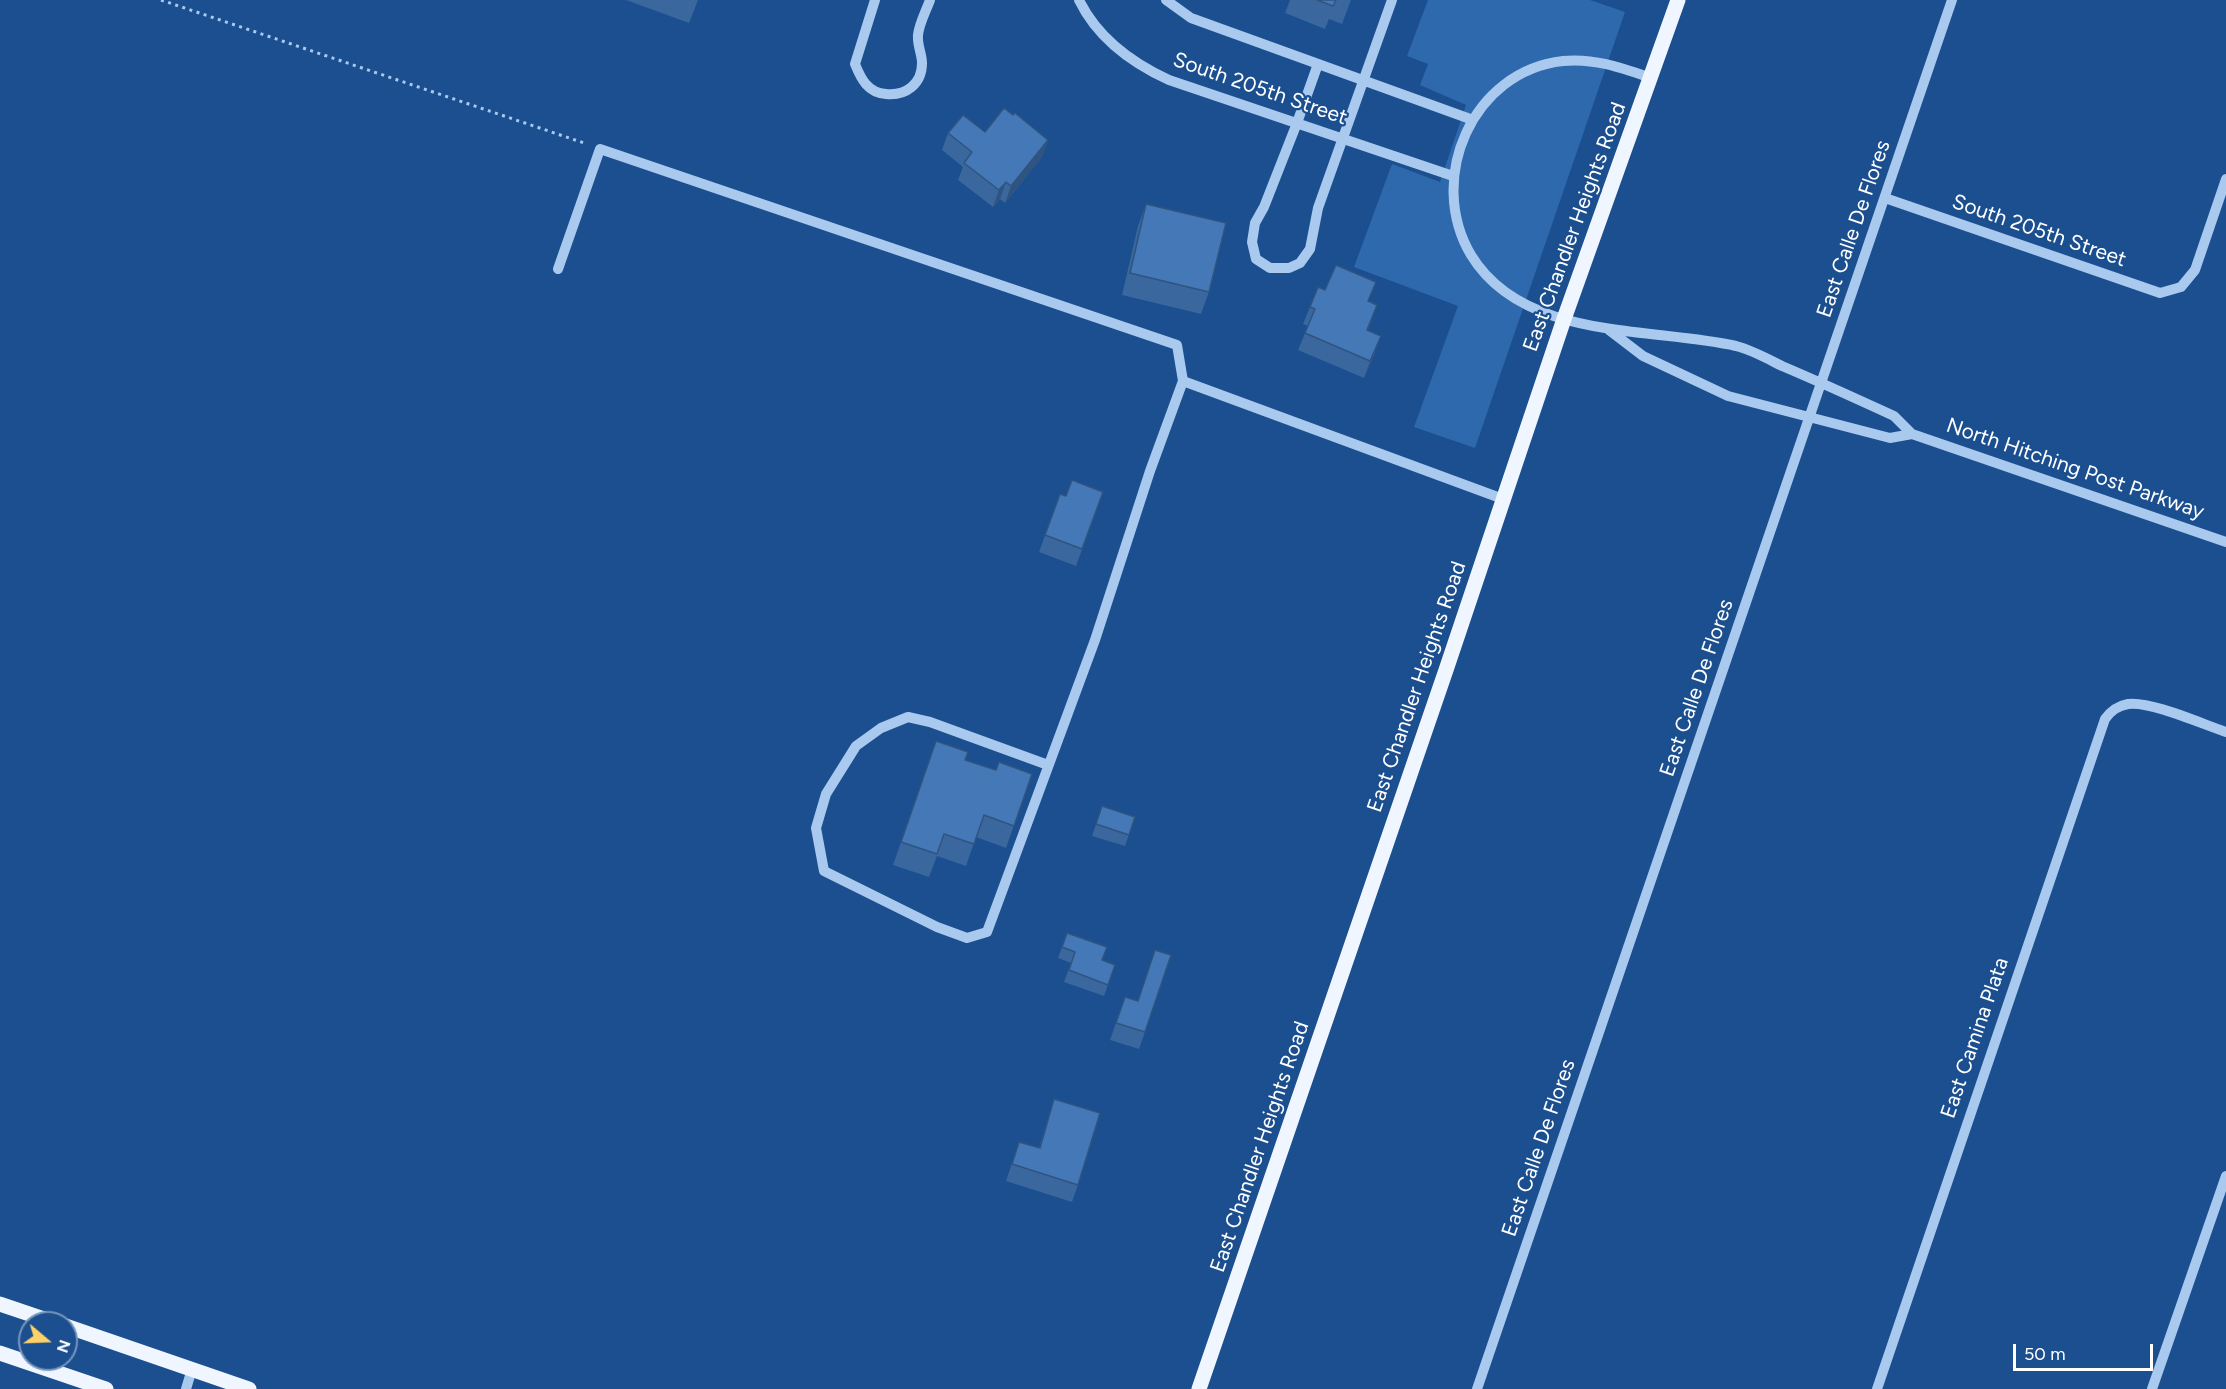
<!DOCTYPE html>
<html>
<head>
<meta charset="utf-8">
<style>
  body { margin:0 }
  #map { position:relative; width:2226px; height:1389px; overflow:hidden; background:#1b4f8f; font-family:Figtree,sans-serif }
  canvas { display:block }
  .north { position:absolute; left:18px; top:1311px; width:60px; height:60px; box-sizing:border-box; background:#1b4f8f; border:2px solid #7695bc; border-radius:50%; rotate:109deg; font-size:16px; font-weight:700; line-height:24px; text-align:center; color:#fff }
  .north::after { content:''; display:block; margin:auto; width:21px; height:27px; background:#ffd166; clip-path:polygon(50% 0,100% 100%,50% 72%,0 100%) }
  .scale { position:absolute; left:2013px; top:1344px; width:140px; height:27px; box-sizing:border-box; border:3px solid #fff; border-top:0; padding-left:8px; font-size:18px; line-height:21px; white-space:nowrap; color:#fff; -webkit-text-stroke:4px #1b4f8f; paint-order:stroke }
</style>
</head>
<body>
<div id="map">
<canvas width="2226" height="1389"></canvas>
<div class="north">N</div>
<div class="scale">50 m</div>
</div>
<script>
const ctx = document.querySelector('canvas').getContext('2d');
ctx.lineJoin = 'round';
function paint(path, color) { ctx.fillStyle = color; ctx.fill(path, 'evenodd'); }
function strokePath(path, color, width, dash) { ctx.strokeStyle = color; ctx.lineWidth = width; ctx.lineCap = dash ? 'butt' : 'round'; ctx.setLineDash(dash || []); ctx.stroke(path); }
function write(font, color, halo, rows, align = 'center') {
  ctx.font = font + ' Figtree,sans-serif'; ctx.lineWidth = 4.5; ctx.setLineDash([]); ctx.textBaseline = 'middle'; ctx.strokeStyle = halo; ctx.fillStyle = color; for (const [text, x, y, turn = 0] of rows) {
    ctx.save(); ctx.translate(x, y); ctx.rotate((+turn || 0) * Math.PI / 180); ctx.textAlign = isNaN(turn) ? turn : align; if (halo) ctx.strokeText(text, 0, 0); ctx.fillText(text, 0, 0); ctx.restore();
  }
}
paint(new Path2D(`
  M1428 0H1590L1625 12 1475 448 1414 427 1458 306 1354 267 1392 164 1440 182 1466 105 1420 85 1428 64 1407 56Z`), '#2e69ad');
strokePath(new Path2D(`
  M161 0 587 144`), '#a9c9ee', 3, [3, 4.5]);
strokePath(new Path2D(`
  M875 0 855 64C861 79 868 93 886 94 906 96 922 84 922 63 922 54 917 45 918 35 919 24 926 11 930 0
  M1079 0C1097 37 1132 63 1169 80L1453 176
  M1166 0 1191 18 1473 120
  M1318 64 1297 123 1264 207 1255 223 1252 242 1256 259 1270 268H1289L1300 263 1310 249 1318 208 1392 0
  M1651 78C1622 68 1595 58 1563 61 1472 71 1426 179 1471 255 1523 341 1652 327 1736 346 1752 350 1768 359 1782 366 1820 382 1857 399 1894 416L1912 434 2226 542
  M1885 198 2160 293 2181 287 2195 270 2226 179
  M558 269 600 149 1177 345 1183 381
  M1609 330 1643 356 1728 396 1890 438 1912 434
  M1048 765 930 722 908 717 881 728 856 746 826 794 816 828 824 871 937 927 967 938 987 932 1095 640 1150 471 1183 381 1503 499
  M186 1389 192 1369
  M1477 1389 1952 0
  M1877 1389 2105 719C2111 711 2117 706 2128 704 2151 701 2202 724 2226 732
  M2152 1389 2226 1176`), '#a9c9ee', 10);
strokePath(new Path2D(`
  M0 1304 56 1323
  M66 1326 249 1389
  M0 1353 106 1389
  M1199 1389 1446 670 1564 319 1678 0`), '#f0f6ff', 15);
paint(new Path2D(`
  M626 0H698L689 23Z
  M1290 0H1351L1342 24 1329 19 1325 29 1285 13Z
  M1013 115 1048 140 1042 157 1005 203 1000 199 993 207 958 180 963 167 942 150 948 133 985 132Z
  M1146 204 1209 292 1201 314 1122 295 1138 226Z
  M1325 290 1369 301 1377 305 1368 330 1375 353 1364 378 1298 350 1308 326 1303 324 1310 307Z
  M1103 492 1076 566 1039 552 1060 494 1066 496Z
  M936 741 965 760 996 770 1032 774 1006 848 976 837 966 866 937 856 929 877 893 865Z
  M1102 806 1135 817 1125 846 1092 836Z
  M1067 933 1102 960 1115 965 1104 996 1064 982 1071 963 1058 958Z
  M1155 950 1145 1032 1139 1049 1110 1040 1125 997 1138 1001Z
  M1054 1099 1078 1185 1072 1202 1006 1181 1019 1142 1039 1148Z`), '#3a679d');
paint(new Path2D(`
  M1048 140 1042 157 1005 203 1011 186Z
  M1006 182 1000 199 993 207 999 190Z
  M1381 336 1375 353 1364 378 1370 361Z`), '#305480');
const building = new Path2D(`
  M1317 0H1336L1333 6Z
  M1004 108 1013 115 1015 113 1048 140 1011 186 1006 182 999 190 964 163 972 152 948 133 963 115 985 132Z
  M1146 204 1226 223 1209 292 1130 273Z
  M1336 265 1376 282 1368 301 1377 305 1367 330 1381 336 1370 361 1305 333 1315 309 1310 307 1318 287 1325 290Z
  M1072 480 1103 492 1082 549 1045 535 1060 494 1066 496Z
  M936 741 968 752 965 760 996 770 999 762 1032 774 1014 826 984 815 974 844 944 834 937 854 901 842Z
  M1102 806 1135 817 1129 835 1096 824Z
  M1067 933 1107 947 1102 960 1115 965 1108 985 1069 970 1075 952 1062 947Z
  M1155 950 1171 955 1145 1032 1116 1023 1125 997 1138 1001Z
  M1054 1099 1100 1113 1078 1185 1012 1164 1019 1142 1040 1148Z`);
paint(building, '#4478b7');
strokePath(building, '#305480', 1.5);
write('21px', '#fff', '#1b4f8f', [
  ["South 205th Street",1260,89,19],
  ["East Chandler Heights Road",1575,227,-70],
  ["East Calle De Flores",1854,229,-71],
  ["South 205th Street",2039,231,19],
  ["North Hitching Post Parkway",2075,469,19],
  ["East Chandler Heights Road",1417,687,-71],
  ["East Calle De Flores",1697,688,-71],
  ["East Camina Plata",1975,1038,-71],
  ["East Chandler Heights Road",1260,1147,-71],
  ["East Calle De Flores",1539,1148,-71]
]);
</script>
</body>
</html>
